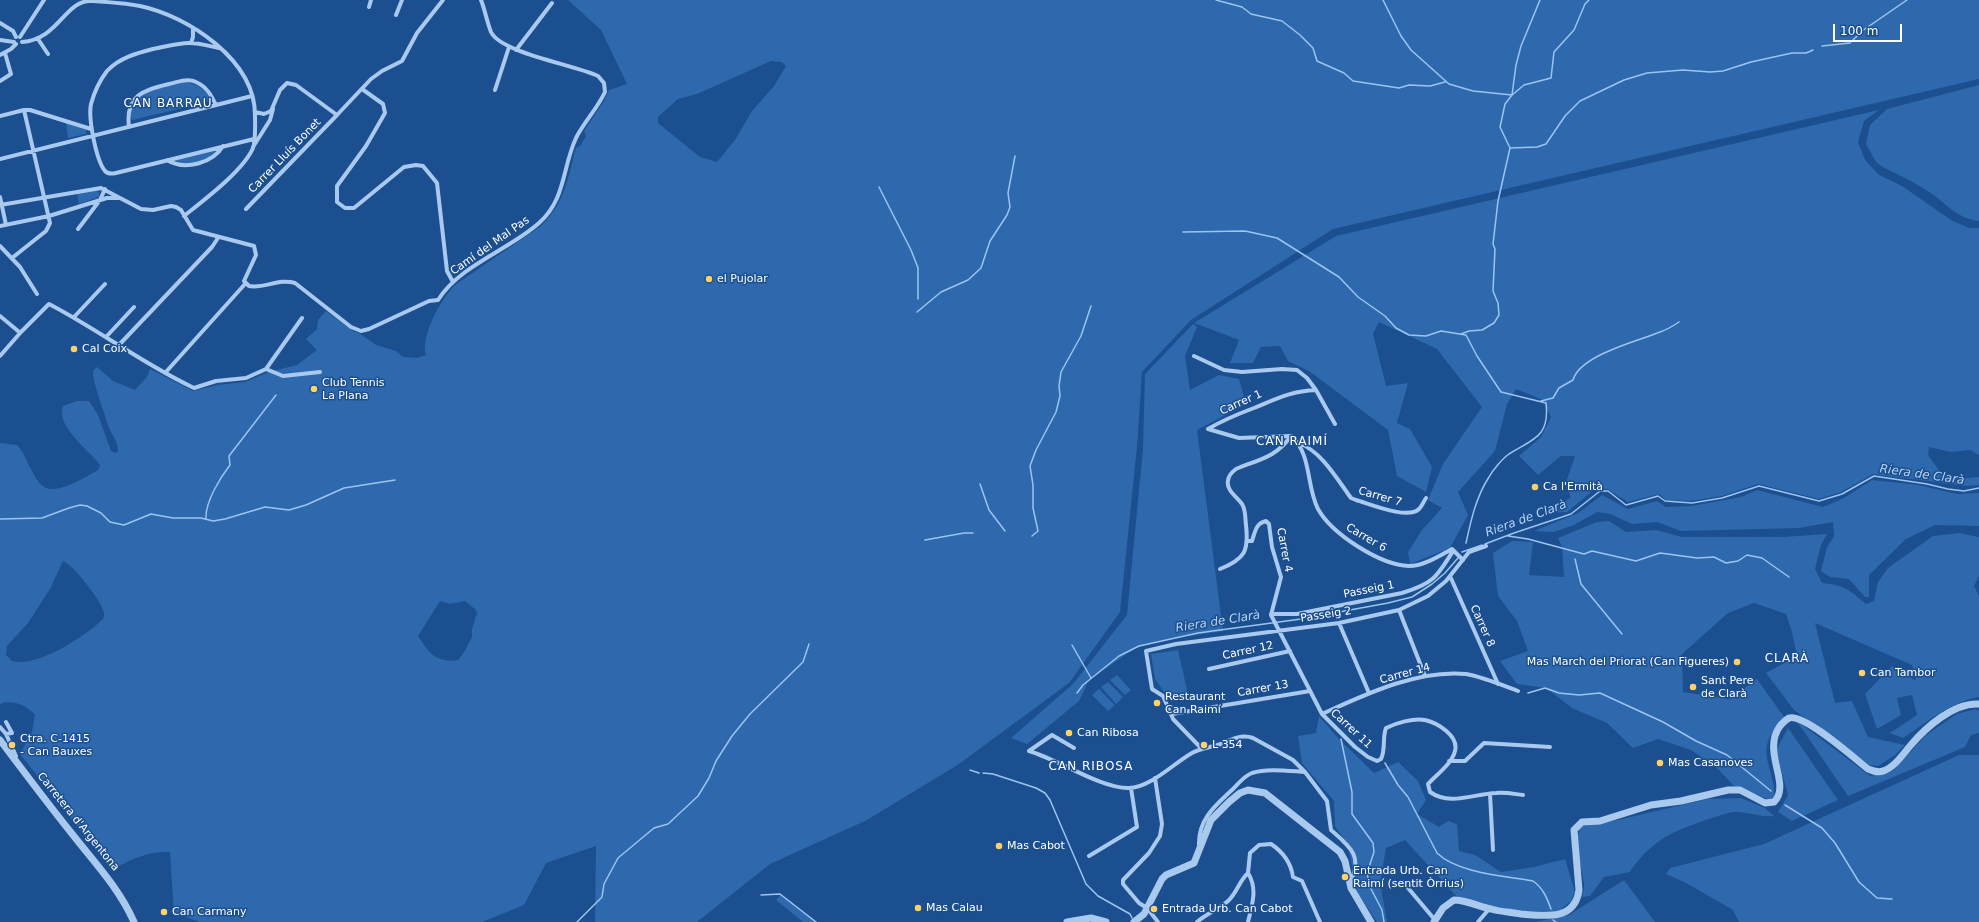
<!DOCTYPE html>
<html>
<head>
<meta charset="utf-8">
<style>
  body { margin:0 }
  #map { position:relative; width:1979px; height:922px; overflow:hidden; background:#1b4f8f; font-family:"DejaVu Sans",sans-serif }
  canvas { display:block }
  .scale { position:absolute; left:1833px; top:24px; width:69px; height:18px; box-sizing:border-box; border:2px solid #fff; border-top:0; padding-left:5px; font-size:12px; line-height:14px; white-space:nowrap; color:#fff; -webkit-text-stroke:3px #1b4f8f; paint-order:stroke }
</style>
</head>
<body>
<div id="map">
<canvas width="1979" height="922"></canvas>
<div class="scale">100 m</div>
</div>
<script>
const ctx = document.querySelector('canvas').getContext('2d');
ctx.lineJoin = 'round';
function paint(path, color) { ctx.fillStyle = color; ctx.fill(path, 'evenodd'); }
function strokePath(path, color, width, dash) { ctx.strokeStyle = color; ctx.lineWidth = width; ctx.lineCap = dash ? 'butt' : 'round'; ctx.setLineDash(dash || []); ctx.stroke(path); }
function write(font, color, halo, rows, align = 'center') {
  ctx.font = font + ' "DejaVu Sans",sans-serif'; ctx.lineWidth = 3; ctx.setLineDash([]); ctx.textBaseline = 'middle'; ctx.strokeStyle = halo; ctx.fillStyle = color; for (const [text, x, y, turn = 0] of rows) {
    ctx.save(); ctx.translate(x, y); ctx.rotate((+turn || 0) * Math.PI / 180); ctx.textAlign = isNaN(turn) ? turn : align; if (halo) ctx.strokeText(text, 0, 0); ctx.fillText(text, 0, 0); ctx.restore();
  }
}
paint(new Path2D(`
  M568 0H1979V79L1333 229 1191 320 1142 372 1137 447 1120 612 1069 683 959 764 867 820 770 864 697 922H595L596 846 546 863 524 905 482 922H200L174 913 170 852C149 851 130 859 112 870L20 754 32 732 35 715C28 706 14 700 2 703L0 705V443L17 445C24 452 26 461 31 469 34 475 38 483 44 487 58 495 85 477 98 470L100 465C90 451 55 426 63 406L77 401H89L98 415 111 451 116 453 118 451C118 441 111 434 108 425 105 414 92 381 93 371L97 367 113 381 135 390 147 377 150 369 193 391 218 385 245 382 269 372 297 365 317 350 306 339 317 329 318 320 326 311 353 331 359 333 376 345 396 351 403 357 417 358 426 355C420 336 441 299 455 285L541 226C566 201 567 180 576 148L580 146 586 136 584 131 604 101 609 90 627 84 601 30ZM771 61 782 62 786 66 774 86 752 111 735 140 717 162 700 157 658 123V117L678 99 697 94ZM63 561C73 564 103 603 104 613 104 616 104 617 103 619 86 636 37 668 12 661L6 655 7 646 28 623 50 589ZM440 601 450 604 465 601 476 610 477 613 472 629V637L463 654 458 660C436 663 429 653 418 636Z
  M185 82C198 84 206 89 212 101L132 120C122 91 167 87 185 82Z
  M1979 85V221C1955 218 1948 204 1929 192 1914 182 1899 175 1883 167L1876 162 1866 144 1870 125 1887 109Z
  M1879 110 1864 121 1858 142 1865 160 1879 175 1902 186 1951 220 1969 228H1979V455L1970 450 1950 452 1929 447 1928 455 1946 480 1979 477V485L1966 486 1873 474 1841 492 1819 499 1758 484 1722 496 1691 501 1666 500 1659 494 1628 502 1607 489H1595L1567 512 1549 513 1571 497 1565 485 1575 456H1561L1538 475 1519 456 1541 437 1551 417 1543 400 1516 389 1507 404 1495 451 1458 492 1468 515 1450 548 1410 564 1408 552 1422 530 1442 508 1428 500 1443 464 1482 407 1437 349 1379 322 1373 334 1386 386 1408 383 1397 423 1410 429 1432 467 1426 492 1397 476 1388 430 1309 371 1288 361 1280 346 1261 347 1253 363H1230L1239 340 1194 323 1336 236Z
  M66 123 86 130V134L68 138Z
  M222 147 211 159 186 165 168 160Z
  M93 190 99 192V197L79 204 77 193Z
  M1193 324 1197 327 1185 356 1190 390 1219 375 1239 379 1246 404 1197 430 1223 631 1168 639 1135 648 1089 680 1079 701 1027 744 1011 738 1073 684 1127 615 1143 449 1145 374Z
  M1872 480 1918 485 1957 494 1979 493V526L1935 525 1906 539 1869 575V597H1865L1849 579 1830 577 1821 571 1827 547 1834 536 1833 522 1799 528 1681 531 1657 522 1632 524 1610 514 1597 512 1574 525 1554 532 1534 531 1578 513 1602 495 1628 509 1657 501 1666 507 1691 506 1741 497 1757 490 1823 507 1844 498Z
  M1609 521 1626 532 1656 530 1682 537H1783L1827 534 1821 545 1815 569 1822 583C1845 585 1849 590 1866 604L1874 601 1878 582 1888 568 1933 536 1959 533 1979 537V576L1974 586 1979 596V697C1951 702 1927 722 1903 738L1890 733 1917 715 1912 695 1897 698 1901 715 1877 729 1865 694 1892 666 1916 681 1912 665 1815 623 1835 703 1852 701 1868 737 1905 745 1895 755 1878 766 1869 765 1794 710 1766 673 1797 656 1792 632 1786 614 1754 603 1728 613 1682 654 1683 692 1729 699 1757 679 1784 717C1779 724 1771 733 1768 741 1762 760 1776 777 1774 796L1770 800 1734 786 1718 769 1691 750 1658 739 1633 748 1607 723 1572 708 1546 688 1517 684 1500 661 1528 651 1517 621 1498 596 1493 553 1512 541 1533 542 1529 575 1564 577 1562 547 1558 538 1597 522Z
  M1178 650 1188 694 1169 699 1155 679 1151 654Z
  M1117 675 1131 690 1125 695 1110 680Z
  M1108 682 1123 697 1116 704 1101 687Z
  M1099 689 1115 705 1108 711 1092 695Z
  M1976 709 1979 711V733L1971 735 1965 747 1848 796 1796 720 1870 776 1893 771 1926 735 1957 714Z
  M1319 716 1338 738 1374 773 1398 762 1418 781 1426 800 1417 814 1439 827 1448 821 1457 824 1459 851 1475 855 1501 872 1534 867 1565 859 1575 892 1571 901 1558 912H1535L1488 907 1458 898 1405 840 1386 848 1380 883 1387 922H1377L1357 892 1348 846 1335 826 1334 801 1302 763 1298 736 1316 733Z
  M1788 728 1838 800 1792 821 1778 812 1788 795 1776 750Z
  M1959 755H1979V922H1739L1733 910 1686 883 1666 874 1670 868 1764 844Z
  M1741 798 1765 808 1774 816C1761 818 1748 811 1734 812 1720 814 1673 831 1662 839 1649 848 1638 859 1630 872L1604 877 1590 896 1582 897C1583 893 1584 889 1584 885 1583 866 1570 843 1582 826L1618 820 1707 799Z
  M1624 880 1655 922H1535L1569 915Z
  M781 894 817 922H803L776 900Z`), '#2e69ad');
strokePath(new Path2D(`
  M1216 0 1242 7 1251 14 1282 21 1300 35 1313 48 1317 61 1344 73 1353 81 1399 88 1409 85 1430 86 1445 82
  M1383 0 1401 36 1411 50 1449 84 1473 91 1512 95 1524 85 1551 78 1554 52 1574 30 1585 4 1589 0
  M1822 46 1850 43 1862 31 1907 0
  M1510 148 1500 127 1505 104 1512 95 1516 65 1521 46 1540 0
  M879 187 911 250 918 268V299
  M1183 232 1245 231 1277 238 1339 277 1358 297 1385 316 1396 328 1409 335 1426 336 1441 331 1466 335 1477 356 1501 392 1546 403C1550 437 1533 439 1509 454 1502 459 1493 470 1489 477 1476 497 1471 520 1466 543
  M917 312 941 292 968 280 981 268 990 241 1007 215 1010 207 1008 193 1015 156
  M1461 334 1469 331 1482 330 1494 323 1499 315 1498 303 1493 291 1495 249 1493 244 1498 201 1510 148 1537 147 1546 144 1565 116 1580 101 1624 80 1647 73 1683 70 1710 72 1723 71 1751 62 1792 53H1806L1813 50
  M1541 401 1553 398 1559 388 1573 380C1580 355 1638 341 1660 332 1666 330 1673 326 1679 322
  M980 484 989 510 1005 531
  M0 519 42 518 69 508 80 505 87 506 101 513 110 522 124 525 151 514 173 518H201L213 521 225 519 265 507 289 510 306 505 344 488 395 480
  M206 519C205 502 220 478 230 465L229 456 276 395
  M1032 536 1038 531 1033 508V485L1030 466 1036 450 1056 412 1060 396 1059 386 1061 372 1081 336 1091 306
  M1508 536 1528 539 1584 554 1592 551 1636 561 1660 553 1697 558 1714 557 1726 563 1738 561 1747 555 1762 558 1789 577
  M925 540 964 533H973
  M1485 544 1514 533 1571 514 1600 491H1608L1626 505 1658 496 1665 501 1692 503 1722 498 1759 486 1819 501 1842 494 1874 476 1927 484 1948 489 1964 491 1979 488
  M1462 552 1482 545
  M1575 559 1581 584 1622 634
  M1072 645 1091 678
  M1077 693 1083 685 1119 656 1139 646 1198 633 1301 619 1388 603 1412 597 1432 584 1445 573 1458 558
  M1528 693 1545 688 1559 693 1579 695 1600 693 1663 722 1696 741 1727 755 1771 791
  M1341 739 1352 792V814L1373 843 1374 852 1367 873 1370 887 1382 910 1384 922
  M1385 763 1398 785 1408 797 1437 853C1457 873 1505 876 1533 881 1543 888 1547 898 1551 909
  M970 770 979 773
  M983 773 993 774 1036 788 1045 793 1050 800 1086 884 1098 896 1130 914 1132 918
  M1785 805 1822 828 1835 843 1859 882 1877 898 1892 899
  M761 895 780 894 816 922
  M1553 920 1556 922
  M577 922 602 897 604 884 618 858 654 828 668 824 698 796 709 778 716 761 732 736 750 714 803 662 809 644`), '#9cc4f0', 1.5);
strokePath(new Path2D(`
  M369 7 371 0
  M396 15 402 0
  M0 23 13 31 16 37
  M20 37 44 0
  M38 39 48 54
  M0 40 14 42
  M22 42C58 40 65 0 91 1 107 2 124 3 140 6 188 16 255 60 255 115 255 125 256 139 253 148 243 171 204 200 184 216
  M191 43 193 37V28
  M219 48C209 46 199 43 189 43 177 43 165 47 153 49 137 53 119 58 107 71 100 80 94 93 91 104 88 118 96 160 105 171 108 174 112 174 116 173L254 139
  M516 50 552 3
  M0 55 11 49 16 44
  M0 81 11 74 5 53
  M362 89 383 104 385 113 366 146 337 186V202L345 208H354L404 167 416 165 423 166 437 183 447 271 453 282
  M495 90 509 47
  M255 112 264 114 271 111 280 90 287 83 296 85 337 115 371 79 382 71 402 61 417 33 443 0
  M0 116 24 110H30L91 129
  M129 127C125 96 143 90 169 84 177 82 188 78 196 82 207 87 211 95 216 105
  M253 147 270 120 273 109
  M0 159 252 96
  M167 160C185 171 213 163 223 146
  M0 197 6 225
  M0 205 101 188 141 209 153 210 171 206 176 207 181 210 193 230 254 246 256 255 244 281 249 286C264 289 279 278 295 283L351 327 361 331 369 329 429 301 438 300C460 265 509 250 539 223 566 199 562 168 576 138 584 122 597 109 605 92L604 83 598 76C575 65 501 53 491 32 487 22 485 10 481 0
  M246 209 337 115
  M0 226 49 216 107 198H118
  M78 229 100 200 105 189
  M0 246 20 267 37 294
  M12 258 46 231 50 223 24 110
  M0 316 18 331
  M74 317 105 284
  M106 337 134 307
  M118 346 212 247 218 238
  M0 356 21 332 49 304C99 330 143 364 194 388L216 381 246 378 266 369 283 376 320 372
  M1194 356 1224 370 1242 372 1282 369 1297 370 1307 378 1316 390 1335 424
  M266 369 302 318
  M165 373 245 284
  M1291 436C1312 454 1306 486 1318 509 1332 534 1380 565 1409 566 1424 566 1439 556 1452 549L1463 560
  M1291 436 1239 438 1208 429C1223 420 1238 414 1254 408 1276 399 1291 391 1316 390
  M1299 443C1322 452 1337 479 1351 498L1356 500C1370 504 1408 520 1419 509 1422 506 1424 501 1426 498
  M1247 541H1252C1255 532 1256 523 1266 521L1269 524 1272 547 1281 577 1271 615 1322 714 1355 747 1368 757 1377 761 1381 759C1386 749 1382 738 1386 728 1396 723 1413 718 1425 720 1438 723 1459 736 1455 751 1452 764 1436 775 1428 784L1430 792C1450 806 1473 794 1496 793 1505 792 1514 794 1523 795
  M1220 569C1245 559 1249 551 1246 525 1245 518 1246 510 1242 504 1237 497 1226 490 1228 481 1228 476 1232 472 1236 469 1260 459 1275 458 1291 436
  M1450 576 1498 684
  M1399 610 1425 676
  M1271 614H1297L1402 593C1433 584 1437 577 1453 551
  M1339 623 1369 693
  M1209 669 1290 651
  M1172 714 1310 691
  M1322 714C1364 695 1418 669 1466 674 1483 677 1502 685 1518 691
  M0 727 6 734 16 756
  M6 734 12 733 6 722
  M1202 749 1173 719 1163 696 1152 689 1146 651 1176 644 1339 623 1399 610 1428 596 1446 581 1469 552 1486 546
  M1029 751C1057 759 1102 789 1129 788 1150 788 1174 763 1192 753 1201 748 1212 747 1221 744 1232 739 1242 734 1253 738L1293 760 1305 772 1327 801 1331 830C1349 846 1364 856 1350 882
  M1029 751 1052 735 1074 748
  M1449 761H1465L1484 743 1550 747
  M1155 778 1162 824 1160 836 1149 853 1123 880V884L1139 903 1147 908 1158 922
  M1490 794 1493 850
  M1199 845C1198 819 1216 805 1233 789 1239 783 1244 776 1252 773 1267 768 1289 771 1305 772
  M1089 856 1137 827 1131 788
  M1403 882 1435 920
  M1197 922C1206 914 1219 909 1228 901 1237 893 1239 881 1248 873L1250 853 1259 845 1271 844C1283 852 1291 863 1293 877L1302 881 1320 922
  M1248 922C1252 905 1258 889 1248 873
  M1478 922 1489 909`), '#a9c9ee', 4);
strokePath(new Path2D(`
  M0 740C24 772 48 804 73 835 95 863 119 888 134 922
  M1067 922 1091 918 1106 922
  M1134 922 1144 914 1162 879 1166 875 1194 863 1211 820 1229 802 1240 793 1248 790 1265 793 1340 852 1345 861 1351 888 1371 922
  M1434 922 1443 908 1454 900C1467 900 1479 907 1491 909 1501 912 1511 912 1521 914 1545 916 1575 921 1579 890L1574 830 1582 822 1600 821 1651 805 1681 801 1728 790H1740L1765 803 1774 802C1792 784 1761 752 1780 726 1783 723 1785 720 1789 718 1804 713 1855 759 1868 769 1873 771 1878 773 1883 771 1894 768 1903 754 1910 746 1925 728 1954 702 1979 704`), '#a9c9ee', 7);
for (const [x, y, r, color] of [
  [709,279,4,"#ffd166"],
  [74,349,4,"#ffd166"],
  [314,389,4,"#ffd166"],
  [1535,487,4,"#ffd166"],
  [1737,662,4,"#ffd166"],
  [1862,673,4,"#ffd166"],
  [1693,687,4,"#ffd166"],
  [1157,703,4,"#ffd166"],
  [1069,733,4,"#ffd166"],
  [12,745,4,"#ffd166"],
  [1204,745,4,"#ffd166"],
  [1660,763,4,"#ffd166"],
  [999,846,4,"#ffd166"],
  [1345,877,4,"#ffd166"],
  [918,908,4,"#ffd166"],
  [1154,909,4,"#ffd166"],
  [164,912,4,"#ffd166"]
]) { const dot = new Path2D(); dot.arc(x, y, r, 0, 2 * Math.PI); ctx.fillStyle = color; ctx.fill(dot); strokePath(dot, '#1b4f8f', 1.5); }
write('11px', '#fff', '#1b4f8f', [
  ["Carrer Lluís Bonet",285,156,-46],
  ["Camí del Mal Pas",490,246,-35],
  ["Carrer 1",1241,403,-24],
  ["Carrer 7",1380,497,16],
  ["Carrer 6",1366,538,30],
  ["Carrer 4",1284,550,79],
  ["Passeig 1",1369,590,-11],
  ["Passeig 2",1326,615,-9],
  ["Carrer 8",1482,626,66],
  ["Carrer 12",1248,651,-12],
  ["Carrer 14",1405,674,-15],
  ["Carrer 13",1263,689,-10],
  ["Carrer 11",1351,729,43],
  ["Carretera d'Argentona",78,822,51]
]);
write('11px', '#fff', '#1b4f8f', [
  ["el Pujolar",717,279],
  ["Cal Coix",82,349],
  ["Club Tennis",322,383],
  ["La Plana",322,396],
  ["Ca l'Ermità",1543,487],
  ["Mas March del Priorat (Can Figueres)",1729,662,"right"],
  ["Can Tambor",1870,673],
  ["Sant Pere",1701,681],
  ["de Clarà",1701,694],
  ["Restaurant",1165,697],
  ["Can Raimí",1165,710],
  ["Can Ribosa",1077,733],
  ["Ctra. C-1415",20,739],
  ["- Can Bauxes",20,752],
  ["L 354",1212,745],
  ["Mas Casanoves",1668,763],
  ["Mas Cabot",1007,846],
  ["Entrada Urb. Can",1353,871],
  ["Raimí (sentit Òrrius)",1353,884],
  ["Mas Calau",926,908],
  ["Entrada Urb. Can Cabot",1162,909],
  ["Can Carmany",172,912]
], 'left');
ctx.letterSpacing = '1px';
write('12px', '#fff', '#1b4f8f', [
  ["CAN BARRAU",168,104],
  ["CAN RAIMÍ",1292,442],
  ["CLARÀ",1787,659],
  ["CAN RIBOSA",1091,767]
]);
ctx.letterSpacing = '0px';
write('italic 12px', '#b5d3f5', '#1b4f8f', [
  ["Riera de Clarà",1922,475,8],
  ["Riera de Clarà",1526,519,-20],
  ["Riera de Clarà",1218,622,-9]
]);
</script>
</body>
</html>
